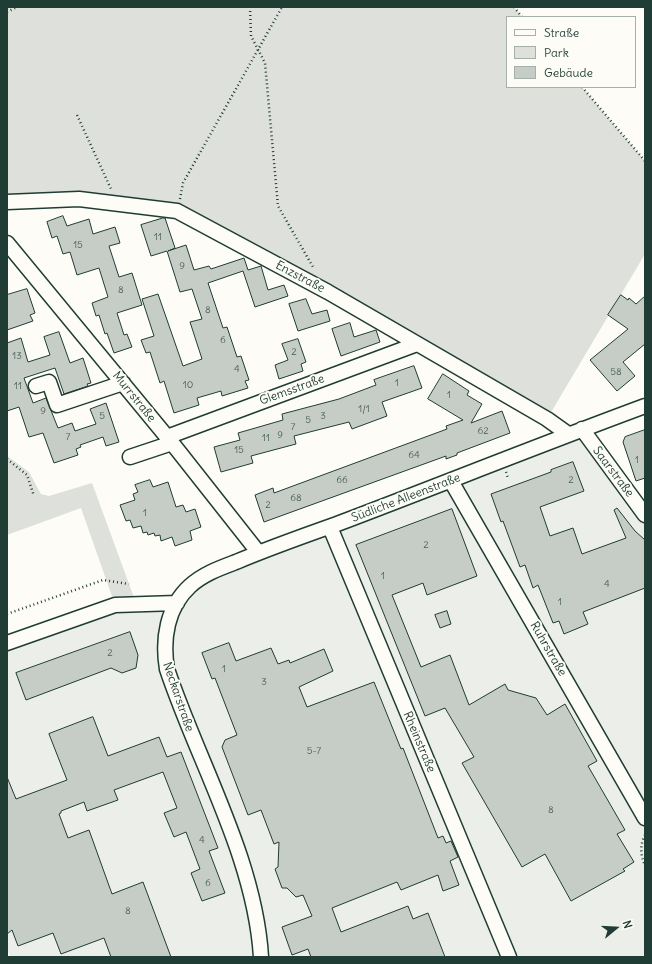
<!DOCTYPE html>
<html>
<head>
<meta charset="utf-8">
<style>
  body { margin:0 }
  #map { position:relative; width:652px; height:964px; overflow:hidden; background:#fdfcf7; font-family:Delius,sans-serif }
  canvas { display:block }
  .frame { position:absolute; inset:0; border:8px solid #1f3d34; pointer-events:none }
  .legend { position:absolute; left:506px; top:16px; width:130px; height:72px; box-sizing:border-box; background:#fdfcf7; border:1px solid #a4b0a9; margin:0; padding:5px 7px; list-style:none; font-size:12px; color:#1f3d34 }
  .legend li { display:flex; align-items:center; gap:8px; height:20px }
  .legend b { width:20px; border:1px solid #a4b0a9 }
  .north { position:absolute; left:596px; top:908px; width:40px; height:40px; -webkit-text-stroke:3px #fdfcf7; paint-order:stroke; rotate:72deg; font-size:11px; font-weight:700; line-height:16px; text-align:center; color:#1f3d34 }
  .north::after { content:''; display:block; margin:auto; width:14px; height:18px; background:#1f3d34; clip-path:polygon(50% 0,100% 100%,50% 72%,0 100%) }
</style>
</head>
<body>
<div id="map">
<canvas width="652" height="964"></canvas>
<div class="frame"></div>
<ul class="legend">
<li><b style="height:5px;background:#fdfcf7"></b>Straße</li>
<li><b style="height:11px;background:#dde0db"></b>Park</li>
<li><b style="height:11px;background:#c6cdc7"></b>Gebäude</li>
</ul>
<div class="north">N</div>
</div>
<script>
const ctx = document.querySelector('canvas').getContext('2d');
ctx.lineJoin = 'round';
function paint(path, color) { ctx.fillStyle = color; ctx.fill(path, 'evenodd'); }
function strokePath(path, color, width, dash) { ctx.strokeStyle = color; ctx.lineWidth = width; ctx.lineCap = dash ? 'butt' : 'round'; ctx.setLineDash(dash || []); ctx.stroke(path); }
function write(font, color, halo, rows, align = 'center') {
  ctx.font = font + ' Delius,sans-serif'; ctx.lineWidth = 4; ctx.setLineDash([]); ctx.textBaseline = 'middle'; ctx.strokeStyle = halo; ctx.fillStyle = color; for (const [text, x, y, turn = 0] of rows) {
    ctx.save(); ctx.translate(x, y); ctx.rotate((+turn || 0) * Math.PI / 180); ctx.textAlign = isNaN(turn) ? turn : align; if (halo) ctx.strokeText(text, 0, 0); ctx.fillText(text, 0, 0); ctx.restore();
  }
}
paint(new Path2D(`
  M582 429 645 515V957H10L7 949V643L112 606 177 603 191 585Z`), '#eceee9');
paint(new Path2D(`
  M7 7H514L522 17H507V87H582L645 161V254L547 419 177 211 7 202Z
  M7 456 29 472 41 494 49 496 92 483 136 603 115 605 81 508 7 535Z`), '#dde0db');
const building = new Path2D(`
  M63 216 67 226 89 219 93 234 115 227 120 243 109 246 119 277 132 273 142 305 117 313 124 335 127 334 132 347 114 353 107 333 105 334 99 315 96 316 92 303 108 297 99 268 77 275 70 252 63 254 57 236 52 238 47 222Z
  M163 218H165L175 248 168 251 186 245 194 270 209 266 211 269 244 258 248 270 261 266 268 290 284 285 288 296 255 307 243 271 208 283 223 328 227 327 237 357 241 356 249 380 245 381 248 388 222 396 221 391 197 398 199 405 174 413 164 381 160 383 150 352 146 353 141 340 154 336 142 299 158 294 183 366 202 359 190 322 202 319 192 289 180 292 167 251 151 256 141 225Z
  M27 289 35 313 30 315 33 321 7 330V295Z
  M621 295 628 300 629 298 636 304 645 296V344L623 362 635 376 617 391 590 360 628 329 608 315Z
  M306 299 312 314 327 310 330 321 298 331 289 304Z
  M350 323 354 337 376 330 380 342 341 356 332 329Z
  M59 332 70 363 83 358 91 383 87 384 88 386 64 394 55 368 24 378 33 403 46 398 58 428 72 423 75 431 96 424 90 409 106 403 119 442 106 446 103 437 80 445 81 447 76 449 78 455 54 463 43 433 29 437 19 407 7 411V343L21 338 28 362 50 355 44 337Z
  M298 339 306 362 301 364 303 371 279 379 275 365 288 360 282 344Z
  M414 366 422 388 382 402 387 416 352 429 349 422 294 436 296 444 251 456 253 463 221 472 214 447 240 440 238 433 283 420 282 414 339 399 376 385 374 380Z
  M443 374 469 391 467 395 482 404 471 423 502 411 510 433 457 453V455L446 459V456L264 522 255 495 273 488 274 493 447 429 446 426 463 420 428 399Z
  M645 430V478L636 481 623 442 625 437Z
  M573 462 584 491 540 507 550 536 573 528 582 554 626 538 614 510 617 508 635 531 645 540V588L583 612 588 624 564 634 559 621 553 623 538 585 533 588 525 565 520 567 503 521 501 522 491 494 551 472V470Z
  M150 480 153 487 168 482 176 507 183 505 186 512 195 509 201 527 190 531 192 540 175 546 172 537 161 541 160 535 155 536 154 533 148 535 147 532 143 533 141 526 133 528 130 520 126 521 120 505 135 500 133 494 138 492 135 485Z
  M452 509 477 576 427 595 423 583 392 595 421 667 450 655 469 705 505 684 508 690 536 698 547 715 565 704 597 761 588 766 625 830 617 834 634 862 623 869 625 871 571 901 545 854 522 867 462 763 474 757 445 708 425 716 356 545Z
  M447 611 451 624 440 628 435 615Z
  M130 632 138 655 136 668 122 673 111 668 26 700 16 673Z
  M229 643 236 661 271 648 278 664 289 660 290 663 324 649 333 671 299 687 307 707 374 682 401 749 403 748 438 838 443 836 446 843 451 841 458 857 450 861 459 885 443 891 438 875 401 890 397 882 332 908 341 932 408 906 413 919 428 913 445 957H311L308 949 292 955 282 927 312 916 303 895 296 897 287 888H282L275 869 278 867 279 842 274 844 261 810 248 815 222 747 225 740 237 735 215 678 212 679 202 653Z
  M93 717 108 756 159 737 167 757 181 752 218 848 209 851 225 893 202 901 191 873 200 869 186 832 174 837 164 813 177 808 163 772 114 790 118 800 87 811 84 802 61 811V813L59 814 68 838 89 830 112 894 143 882 171 957H111L104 938 61 954 53 933 18 946 12 930 7 934V777L16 799 67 780 49 734Z`);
paint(building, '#c6cdc7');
strokePath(building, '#1f3d34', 1);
const minor = new Path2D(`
  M7 202 79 199 177 211 328 292 547 419 568 434
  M7 243 172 443 258 552
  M36 386 49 382 57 405 123 383
  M582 429 645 515
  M167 437 417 344
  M130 457 172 443
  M451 481 645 818
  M330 527 509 957
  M7 643 115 605 177 603
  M261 957C255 858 198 762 167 669 162 639 167 607 190 586 203 574 220 568 236 562 269 548 303 536 337 524 440 485 542 444 645 406`);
strokePath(minor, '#1f3d34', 17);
strokePath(new Path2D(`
  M250 7 251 36 265 63 278 206 313 267
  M514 7 522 17
  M7 12 17 7
  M582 87 645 161
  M77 115 111 189
  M180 199 183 183 282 7
  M7 459 27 475 34 496
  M506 472 508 478
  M7 614 103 580 129 584
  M645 835C640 844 640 855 645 865`), '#1f3d34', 2.5, [1, 3]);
strokePath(minor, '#fdfcf7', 14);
write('10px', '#496159', null, [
  ["11",158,237],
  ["15",78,245],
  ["9",182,266],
  ["8",121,290],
  ["8",208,310],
  ["6",223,340],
  ["2",294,352],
  ["13",17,356],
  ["4",237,369],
  ["58",616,372],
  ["1",397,383],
  ["10",188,385],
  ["11",18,386],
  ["1",449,395],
  ["1/1",364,409],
  ["9",43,411],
  ["5",102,416],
  ["3",323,416],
  ["5",308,420],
  ["7",293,427],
  ["62",483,431],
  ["9",280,435],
  ["7",68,437],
  ["11",266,438],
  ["15",239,450],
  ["64",414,455],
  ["1",637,460],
  ["66",342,480],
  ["2",571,480],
  ["68",296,498],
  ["2",268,505],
  ["1",145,513],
  ["2",426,545],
  ["1",383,576],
  ["4",607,584],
  ["1",560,602],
  ["2",110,653],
  ["1",224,669],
  ["3",264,682],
  ["5-7",314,751],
  ["8",551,810],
  ["4",202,840],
  ["6",208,883],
  ["8",128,911]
]);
write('12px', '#1f3d34', '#fdfcf7', [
  ["Enzstraße",300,277,28],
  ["Glemsstraße",292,390,-20],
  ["Murrstraße",134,397,51],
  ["Saarstraße",613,472,53],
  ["Südliche Alleenstraße",406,498,-21],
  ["Ruhrstraße",548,649,60],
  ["Neckarstraße",178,697,71],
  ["Rheinstraße",419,742,67]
]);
</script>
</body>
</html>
